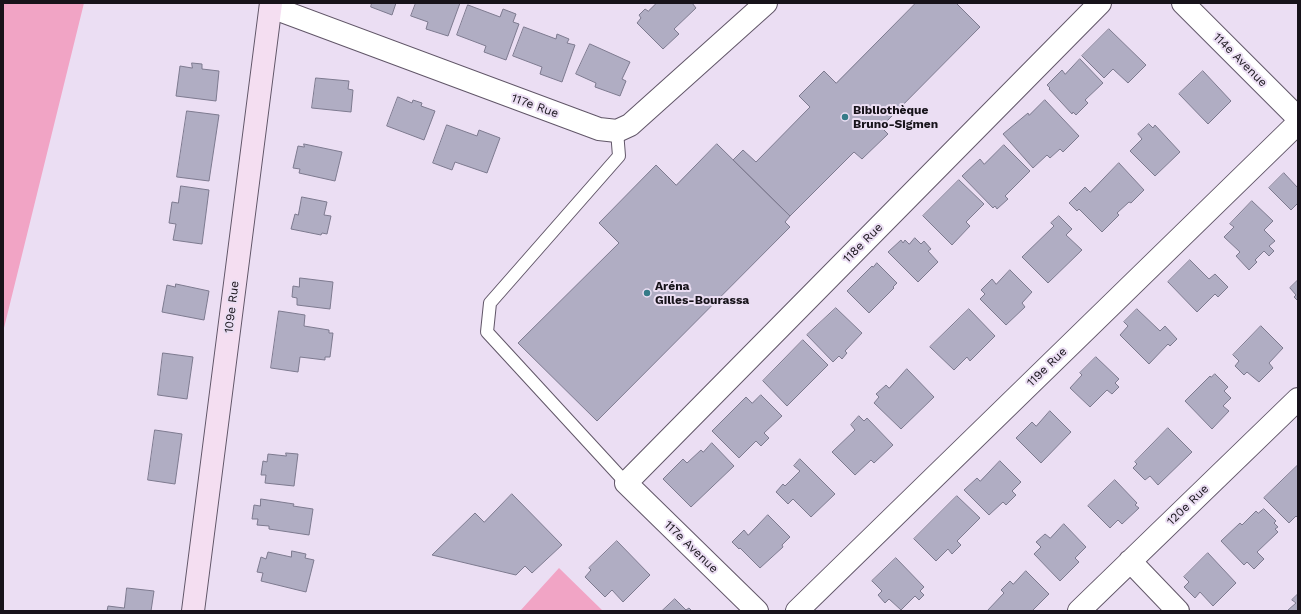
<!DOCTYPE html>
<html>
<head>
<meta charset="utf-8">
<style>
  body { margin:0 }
  #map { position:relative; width:1301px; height:614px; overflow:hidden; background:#ebdef3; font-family:"Work Sans",sans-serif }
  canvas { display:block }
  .frame { position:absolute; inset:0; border:4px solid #17131a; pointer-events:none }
</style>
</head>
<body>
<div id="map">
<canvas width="1301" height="614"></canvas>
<div class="frame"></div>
</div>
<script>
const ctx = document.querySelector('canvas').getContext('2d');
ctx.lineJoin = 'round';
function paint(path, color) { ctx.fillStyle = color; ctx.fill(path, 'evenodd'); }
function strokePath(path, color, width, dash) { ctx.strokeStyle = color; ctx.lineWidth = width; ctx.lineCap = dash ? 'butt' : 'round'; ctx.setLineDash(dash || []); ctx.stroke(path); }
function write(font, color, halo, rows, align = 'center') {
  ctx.font = font + ' "Work Sans",sans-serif'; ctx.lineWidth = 4; ctx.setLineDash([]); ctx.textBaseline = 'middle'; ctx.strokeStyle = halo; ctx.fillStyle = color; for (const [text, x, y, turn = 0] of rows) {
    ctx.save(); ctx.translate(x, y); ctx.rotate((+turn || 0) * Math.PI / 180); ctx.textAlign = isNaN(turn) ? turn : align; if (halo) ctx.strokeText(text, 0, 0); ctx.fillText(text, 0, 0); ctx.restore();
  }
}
paint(new Path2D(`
  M3 3H84L3 332Z
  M559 568 603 611H520Z`), '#f1a4c5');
const building = new Path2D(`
  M372 3H396L392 15 371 7Z
  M416 3H460L448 36 426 29 428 22 411 16Z
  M657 3H692L696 8 674 29 679 34 663 49 637 23 641 18 639 15 645 9 648 11Z
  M916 3H956L980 27 881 127 888 134 862 159 854 152 790 216 733 160 743 150 756 162 810 107 799 96 824 71 836 83Z
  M468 5 500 17 503 9 516 14 513 22 519 24 506 60 484 52 486 46 457 35Z
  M524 27 556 39 557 34 569 39 567 43 575 45 562 82 540 74 542 67 513 56Z
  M1109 29 1146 65 1128 83 1113 69 1104 78 1082 56Z
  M590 44 630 62 622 79 626 81 620 96 595 87 596 83 576 74Z
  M1080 59 1103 83 1085 100 1088 103 1076 115 1073 112 1072 114 1049 89 1050 88 1047 85 1062 70 1065 74Z
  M192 63 202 64V69L219 71 216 101 176 96 180 66 192 68Z
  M1203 71 1231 101 1208 124 1179 94Z
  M316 78 349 81 348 89 353 90 351 112 312 108Z
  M398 97 412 103 413 100 422 103 421 106 435 111 424 140 387 126Z
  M1045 100 1079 136 1063 152 1060 149 1050 158 1047 155 1033 168 1003 134 1028 113 1029 115Z
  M187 111 219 115 209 181 177 177Z
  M1149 124 1153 128 1155 125 1180 152 1155 176 1130 151 1142 139 1138 134Z
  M447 125 477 136 479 130 500 138 487 173 455 162 452 170 433 163Z
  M304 144 342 152 335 181 299 173 300 169 293 168 298 146 304 147Z
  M717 144 790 216 785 222 790 227 597 421 518 343 619 243 599 223 656 165 676 185Z
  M1004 145 1030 171 1005 196 1008 199 997 209 995 206 993 208 962 176 980 159 984 164Z
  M1119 163 1144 190 1131 203 1129 202 1117 213 1119 215 1102 232 1079 209 1077 211 1069 203 1085 187 1090 192Z
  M1284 173 1298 188V203L1291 210 1269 188Z
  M959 180 984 204 966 222 970 226 952 245 923 216Z
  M181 186 209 190 202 244 173 240 176 224 169 223 172 202 178 203Z
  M302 197 327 202 324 215 331 216 327 234 322 233 321 235 291 229 295 214 298 215Z
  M1252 201 1273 221 1264 230 1275 241 1269 246 1274 251 1269 256 1264 251 1255 260 1257 262 1249 270 1236 256 1240 252 1224 237 1234 227 1230 224Z
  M1059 216 1072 229 1066 235 1082 250 1048 283 1022 257 1054 226 1051 223Z
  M915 238 921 244 924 241 931 249 928 251 938 262 918 282 888 252 901 240 903 243 905 240 909 244Z
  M1190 260 1209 279 1215 274 1228 287 1218 297 1215 294 1197 312 1168 282Z
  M877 263 897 283 893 287 894 288 869 313 847 291 872 266 873 267Z
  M1010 270 1032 292 1022 303 1025 307 1006 325 980 299 985 294 981 290 992 279 996 284Z
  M300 278 333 282 330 309 297 305V298L292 297 293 286 299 287Z
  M1298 280V301L1294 297 1296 295 1290 288Z
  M176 284 209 291 204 320 162 312 167 285 175 287Z
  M836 308 862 333 845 351 847 353 842 359 839 356 833 362 807 335Z
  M969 309 995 336 970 361 967 357 954 370 930 347Z
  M1137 309 1160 331 1165 326 1177 339 1170 346 1168 344 1149 364 1120 335 1128 326 1124 322Z
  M279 311 305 315 304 326 329 330V333H333L330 357H325V360L300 357 298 372 271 368Z
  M1261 326 1283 348 1269 363 1273 368 1259 382 1247 372 1244 375 1235 366 1239 361 1233 355Z
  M803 340 828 365 787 406 763 381Z
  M163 353 193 357 187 399 158 395Z
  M1096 357 1119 379 1115 383 1119 387 1112 394 1107 390 1090 407 1070 388 1082 375 1080 373Z
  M907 369 934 397 901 429 874 403 879 397 876 394 886 385 889 388Z
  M1215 374 1228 387 1224 391 1231 398 1223 406 1229 411 1212 429 1185 401 1210 376 1211 377Z
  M761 395 782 416 764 433 769 438 761 446 756 441 739 458 712 431 746 397 752 403Z
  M1050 411 1071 432 1041 463 1016 438 1032 422 1036 426Z
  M859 416 864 421 867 418 893 445 874 463 871 460 855 475 832 452 855 430 851 425Z
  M1168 428 1192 452 1158 485 1150 476 1145 480 1133 468 1137 464 1135 462Z
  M155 430 182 434 175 484 148 480Z
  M712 443 734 466 691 507 663 479 683 459 687 463 701 450 703 452Z
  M286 453 298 454 294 486 265 483 266 475H261L263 461 267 462 268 454 286 456Z
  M800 459 835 494 811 517 793 499 788 504 776 492 783 484 785 486 800 471 794 466Z
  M1000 461 1021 482 1012 491 1016 495 1006 505 1003 502 989 515 964 490 977 478 980 481Z
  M1298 465V518L1296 516 1289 523 1264 498Z
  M1115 480 1137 503 1135 505 1139 508 1122 524 1118 520 1110 528 1088 506Z
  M512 494 562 545 532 573 525 566 516 575 432 555 475 513 484 522Z
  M957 496 980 518 957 541 961 545 952 554 948 549 936 561 914 539Z
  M261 499 294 504 293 506 313 509 309 535 269 529V526L257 525 258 519H252L254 505 260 506Z
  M1264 509 1276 521 1274 523 1278 527 1275 529 1278 532 1257 552 1264 559 1254 569 1247 562 1244 565 1221 541 1240 523 1242 525 1256 511 1258 513Z
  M768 515 790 537 782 545 783 547 760 568 740 548 739 549 732 542 744 530 748 535Z
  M1064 524 1086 547 1075 558 1079 562 1060 581 1034 554 1041 547 1036 542 1045 534 1050 538Z
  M617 541 650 575 623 602 612 590 605 597 585 577 591 570 589 568Z
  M292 551 306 554 305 558 314 560 306 592 261 581 263 573 257 572 261 557 266 559 268 552 291 557Z
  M1208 553 1236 583 1213 606 1200 592 1195 598 1184 587 1189 582 1184 577Z
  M896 558 924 587 920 591 924 595 919 600 915 596 901 610 889 599 885 603 878 595 882 591 872 581Z
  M1026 571 1049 594 1032 611H987L1004 593 1001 590 1010 581 1013 584Z
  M127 588 154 591 151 611H107L108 606 124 608Z
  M1298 594V611H1289L1288 610 1296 603 1292 600Z
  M675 599 686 610 689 608 692 611H662Z`);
paint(building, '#b0adc3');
strokePath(building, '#7d7a8f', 1);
const lane = new Path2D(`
  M617 131 619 156 490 303 487 332 626 483`);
const street = new Path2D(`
  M1183 3 1298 118
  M271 7 599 129 617 131 630 125 766 3
  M1130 561 1178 611
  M757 611 626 483 1100 3
  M797 611 1298 123
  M1079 611 1298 399`);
const secondary = new Path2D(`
  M193 611 271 3`);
strokePath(lane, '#615668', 14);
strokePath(street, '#615668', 24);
strokePath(secondary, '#615668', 24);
strokePath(lane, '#fff', 12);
strokePath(street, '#fff', 22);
strokePath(secondary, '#f4def1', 22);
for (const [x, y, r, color] of [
  [845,117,4,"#367b88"],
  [647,293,4,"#367b88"]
]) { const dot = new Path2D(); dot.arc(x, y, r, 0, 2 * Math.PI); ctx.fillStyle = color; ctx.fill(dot); strokePath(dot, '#ebdef3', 1.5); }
write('12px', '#17131a', '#ebdef3', [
  ["114e Avenue",1240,60,45],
  ["117e Rue",535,106,20],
  ["118e Rue",863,243,-45],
  ["109e Rue",232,307,-83],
  ["119e Rue",1047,367,-44],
  ["120e Rue",1188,505,-44],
  ["117e Avenue",691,547,44]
]);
write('bold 12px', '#17131a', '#ebdef3', [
  ["Bibliothèque",853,110],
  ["Bruno-Sigmen",853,124],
  ["Aréna",655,286],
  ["Gilles-Bourassa",655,300]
], 'left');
</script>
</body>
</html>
